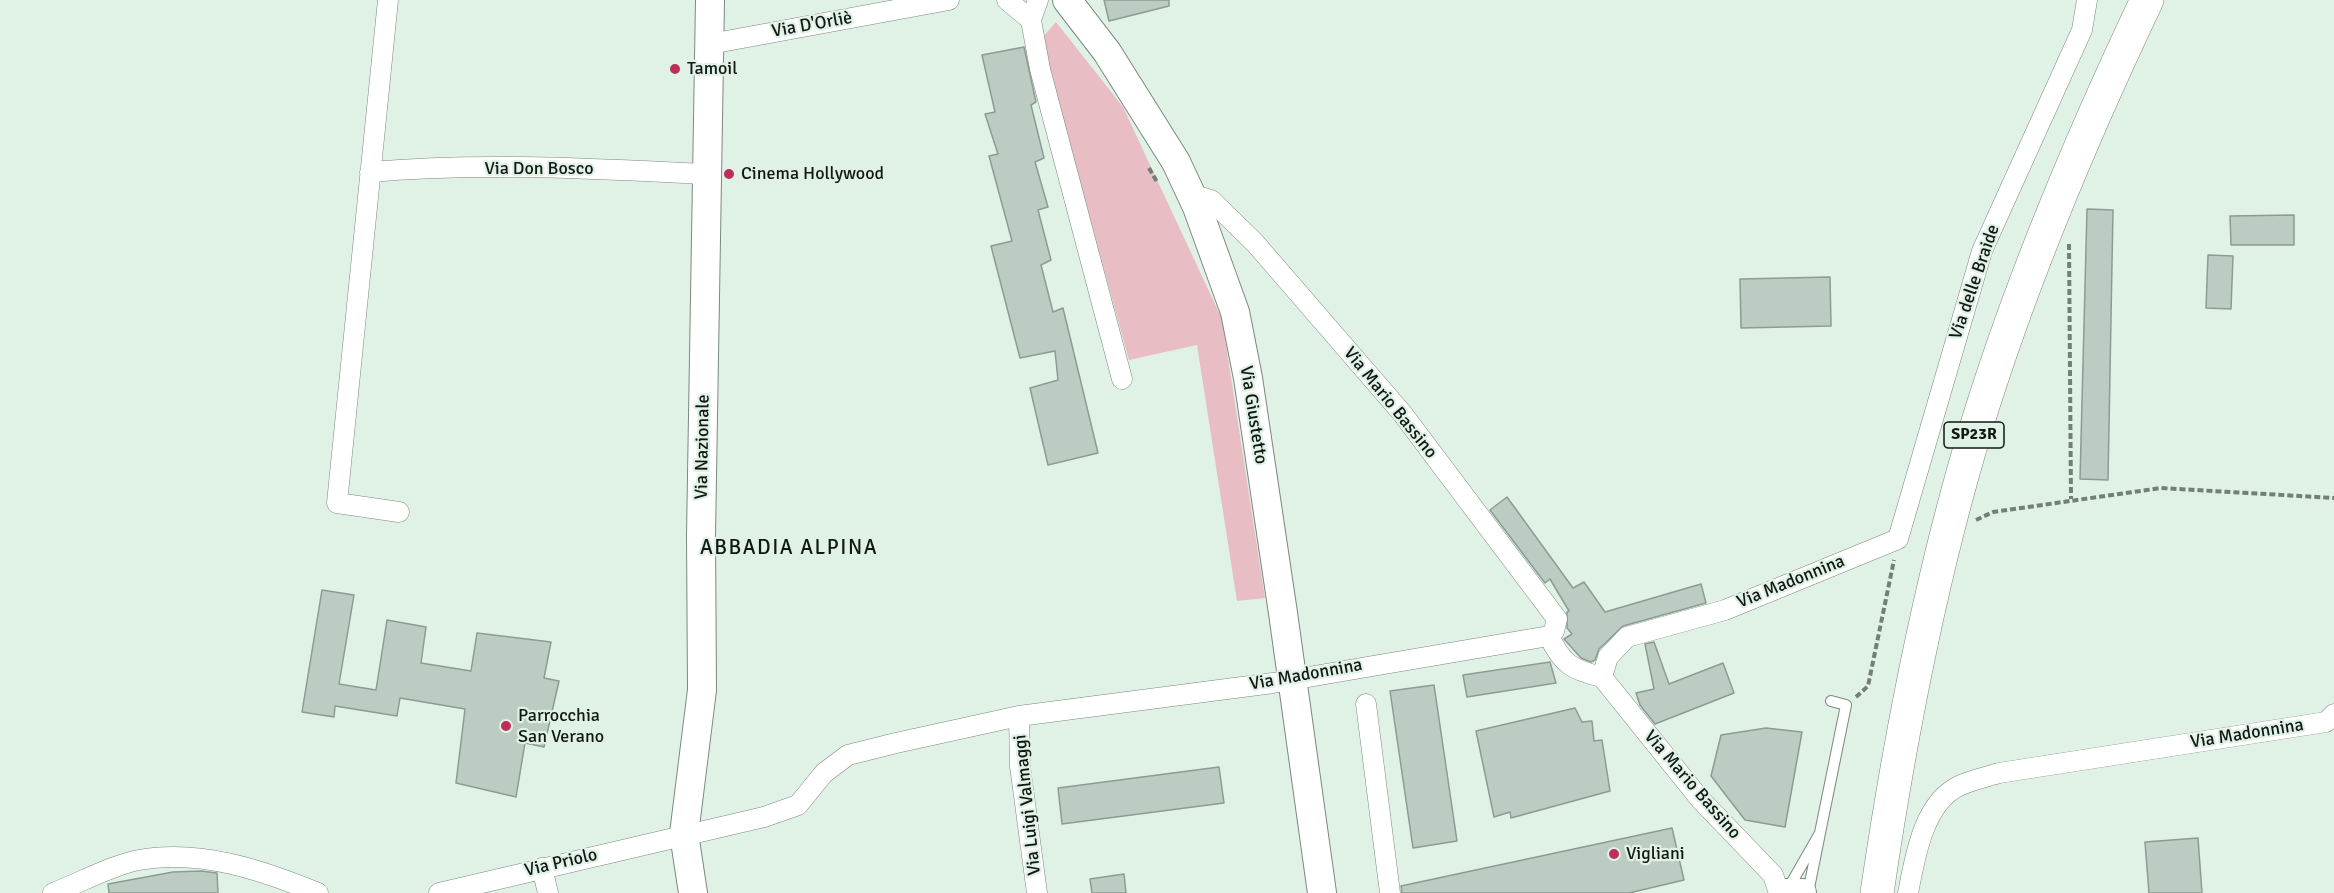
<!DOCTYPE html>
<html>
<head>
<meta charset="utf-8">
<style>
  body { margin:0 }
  canvas { display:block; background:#e0f1e6 }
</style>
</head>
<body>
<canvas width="2334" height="893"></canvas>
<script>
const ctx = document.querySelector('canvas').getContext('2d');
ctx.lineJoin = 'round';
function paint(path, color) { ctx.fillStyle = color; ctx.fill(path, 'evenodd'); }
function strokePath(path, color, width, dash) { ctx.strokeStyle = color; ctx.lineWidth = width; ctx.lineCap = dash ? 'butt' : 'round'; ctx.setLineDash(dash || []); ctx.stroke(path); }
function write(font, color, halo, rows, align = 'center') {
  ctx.font = font + ' Signika,sans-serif'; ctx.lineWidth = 4.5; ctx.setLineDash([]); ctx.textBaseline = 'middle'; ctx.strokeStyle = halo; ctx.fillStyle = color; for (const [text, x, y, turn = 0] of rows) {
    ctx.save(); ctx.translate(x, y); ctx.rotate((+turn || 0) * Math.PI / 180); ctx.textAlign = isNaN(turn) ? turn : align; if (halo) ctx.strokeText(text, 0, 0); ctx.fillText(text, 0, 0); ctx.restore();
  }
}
paint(new Path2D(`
  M1056 22 1123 107 1222 319 1265 598 1237 601 1197 345 1129 360 1041 39Z`), '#e8bdc4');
const building = new Path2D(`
  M1104 0H1169V6L1109 21Z
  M1024 47 1036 102 1031 105 1044 158 1035 162 1048 207 1038 210 1051 260 1041 265 1053 312 1063 308 1098 453 1048 465 1030 388 1058 380 1055 351 1020 358 991 246 1012 241 989 156 998 154 985 114 995 112 982 55Z
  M2087 209 2113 210 2108 480 2080 479Z
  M2294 215V245H2231L2230 216Z
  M2208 255 2233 256 2231 309 2206 308Z
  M1830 277 1831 326 1741 328 1740 279Z
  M1507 497 1573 588 1584 582 1605 612 1701 584 1706 603 1623 626 1599 649 1595 660 1591 662 1581 658 1564 639 1572 634 1567 628V612L1569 611 1550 579 1545 583 1490 510Z
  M322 590 354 595 339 684 376 690 387 620 426 627 421 663 471 671 477 633 551 642 544 678 559 681 544 747 525 743 516 797 456 783 465 709 400 698 397 716 335 706 334 717 302 712Z
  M1654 642 1669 684 1723 663 1734 693 1655 724 1640 705 1636 693 1654 689 1645 644Z
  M1550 662 1556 683 1467 697 1463 675Z
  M1434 685 1457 841 1413 848 1390 691Z
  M1575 708 1582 722 1592 721 1594 741 1602 740 1610 791 1511 818 1510 812 1494 817 1476 731Z
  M1766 728 1802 732 1785 827 1745 820 1711 776 1721 735Z
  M1219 767 1224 803 1062 824 1058 788Z
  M1672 828 1684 880 1629 893H1402L1401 886Z
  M2198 838 2202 893H2149L2145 842Z
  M201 871 217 873 218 893H109L108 884 173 872Z
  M1124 874 1126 893H1092L1090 879Z`);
paint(building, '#bcccc2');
strokePath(building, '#8c9c92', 1.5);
const lane = new Path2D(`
  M1820 833 1846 705 1831 701
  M1788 889 1820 833 1808 893`);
const street = new Path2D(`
  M388 0 337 503 399 512
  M1007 0 1031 20
  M1038 0 1031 20 1040 69 1122 379
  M710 44 949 0
  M370 172C482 162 596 169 707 174
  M1191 194 1211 200 1255 243 1402 413 1557 619 1554 631 1549 636
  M1602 677 1608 657 1627 637 1725 610 1898 539 1982 251 2082 30 2087 0
  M1602 677 1700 799 1773 875 1779 893
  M1366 704 1390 893
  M1019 716 1020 766 1037 893
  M542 868 548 893
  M53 893C77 884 115 864 139 860 200 849 262 870 318 893
  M439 893 764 817 798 805 824 773 848 755 896 743 1019 716 1273 683 1549 636C1562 664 1572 670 1602 677
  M1908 893C1915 858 1923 803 1959 786 1971 780 1986 777 1999 773L2326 722 2334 714`);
const secondary = new Path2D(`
  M1067 0 1107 52 1176 162 1197 207 1235 312 1248 378 1283 613 1322 893
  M693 893 684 834 702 690 701 535 710 0
  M1783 893H1802`);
const highway = new Path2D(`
  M1877 893C1900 736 1930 580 1976 428 2021 281 2081 139 2147 0`);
strokePath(lane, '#7a8980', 12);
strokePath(street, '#7a8980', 21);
strokePath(secondary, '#7a8980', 30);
strokePath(highway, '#7a8980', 34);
strokePath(new Path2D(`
  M1149 168 1157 182
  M2069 244 2071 499
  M1976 520 1993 512 2161 488 2334 498
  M1856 697 1868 686 1894 560`), '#727e76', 4, [6, 3]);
strokePath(lane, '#fff', 10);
strokePath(street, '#fff', 20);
strokePath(secondary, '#fff', 28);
strokePath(highway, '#fff', 33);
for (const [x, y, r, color] of [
  [675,69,6,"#bd2e5b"],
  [729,174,6,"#bd2e5b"],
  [506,726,6,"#bd2e5b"],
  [1614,854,6,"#bd2e5b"]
]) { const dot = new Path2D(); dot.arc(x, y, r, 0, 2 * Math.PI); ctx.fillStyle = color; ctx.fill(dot); strokePath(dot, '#e0f1e6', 2); }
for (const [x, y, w] of [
  [1974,435,60]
]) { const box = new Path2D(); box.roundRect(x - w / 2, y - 13, w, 26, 4.5); ctx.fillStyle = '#e0f1e6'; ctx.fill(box); strokePath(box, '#111713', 1.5); }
write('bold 16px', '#111713', null, [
  ["SP23R",1974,435]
]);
write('18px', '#111713', '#e0f1e6', [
  ["Via D'Orliè",812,25,-10],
  ["Via Don Bosco",539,169],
  ["Via delle Braide",1975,282,-71],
  ["Via Mario Bassino",1390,403,51],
  ["Via Giustetto",1253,415,81],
  ["Via Nazionale",703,447,-89],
  ["Via Madonnina",1791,582,-22],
  ["Via Madonnina",1306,675,-10],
  ["Via Madonnina",2247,734,-9],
  ["Via Mario Bassino",1692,785,49],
  ["Via Luigi Valmaggi",1028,805,-96],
  ["Via Priolo",561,863,-13]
]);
write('18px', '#111713', '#e0f1e6', [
  ["Tamoil",687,69],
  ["Cinema Hollywood",741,174],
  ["Parrocchia",518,716],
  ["San Verano",518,737],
  ["Vigliani",1626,854]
], 'left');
ctx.letterSpacing = '1.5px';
write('21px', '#111713', '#e0f1e6', [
  ["ABBADIA ALPINA",789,548]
]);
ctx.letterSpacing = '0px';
</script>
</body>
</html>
